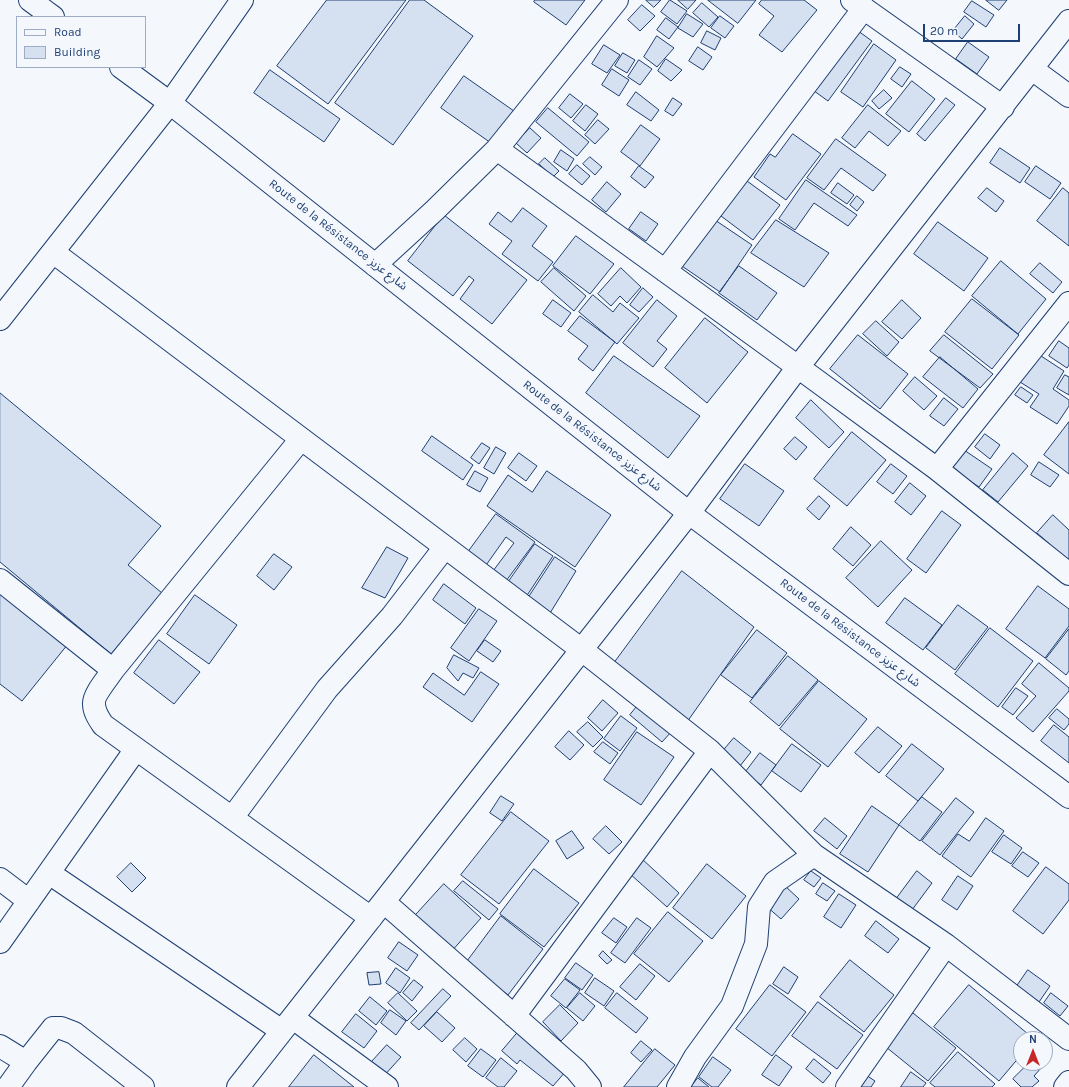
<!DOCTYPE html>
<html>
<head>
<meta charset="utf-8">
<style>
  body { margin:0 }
  #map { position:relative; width:1069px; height:1087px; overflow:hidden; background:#f4f7fb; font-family:Karla,sans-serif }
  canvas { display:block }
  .legend { position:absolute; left:16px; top:16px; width:130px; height:52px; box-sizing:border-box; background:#f4f7fb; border:1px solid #9eadc5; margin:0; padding:5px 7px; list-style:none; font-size:12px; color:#1d3f73 }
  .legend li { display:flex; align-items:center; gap:8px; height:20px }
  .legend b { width:20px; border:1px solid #9eadc5 }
  .north { position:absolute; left:1013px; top:1031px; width:40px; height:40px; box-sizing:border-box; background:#f4f7fb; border:1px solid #9eadc5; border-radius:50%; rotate:0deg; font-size:11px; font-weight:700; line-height:16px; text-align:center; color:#1d3f73 }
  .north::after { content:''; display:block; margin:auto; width:14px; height:18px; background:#c62828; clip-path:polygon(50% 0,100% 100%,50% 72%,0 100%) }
  .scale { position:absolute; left:923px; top:24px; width:97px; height:18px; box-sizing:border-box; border:2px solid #1d3f73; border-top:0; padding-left:5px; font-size:12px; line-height:14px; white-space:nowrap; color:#1d3f73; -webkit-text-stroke:3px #f4f7fb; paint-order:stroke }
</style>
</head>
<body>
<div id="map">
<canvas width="1069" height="1087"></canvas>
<ul class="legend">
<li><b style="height:5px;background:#f4f7fb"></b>Road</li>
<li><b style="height:11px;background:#d5e0f0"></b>Building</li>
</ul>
<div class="north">N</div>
<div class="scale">20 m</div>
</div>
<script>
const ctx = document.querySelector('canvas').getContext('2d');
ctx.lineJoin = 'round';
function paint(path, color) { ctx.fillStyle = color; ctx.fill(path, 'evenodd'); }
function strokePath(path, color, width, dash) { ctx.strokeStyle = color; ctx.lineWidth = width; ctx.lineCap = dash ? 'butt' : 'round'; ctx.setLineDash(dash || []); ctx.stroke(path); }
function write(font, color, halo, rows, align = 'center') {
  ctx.font = font + ' Karla,"Noto Sans Arabic",sans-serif'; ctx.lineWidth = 3; ctx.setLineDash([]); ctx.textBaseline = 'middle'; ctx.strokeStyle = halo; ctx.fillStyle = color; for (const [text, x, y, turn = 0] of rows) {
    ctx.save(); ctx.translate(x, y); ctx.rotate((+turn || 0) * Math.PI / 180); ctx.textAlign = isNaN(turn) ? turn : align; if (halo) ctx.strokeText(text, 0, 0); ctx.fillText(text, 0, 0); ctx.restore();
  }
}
const building = new Path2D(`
  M327 0H406L328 104 277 66Z
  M410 0H424L473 36 393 145 335 103Z
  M535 0H585L566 25 534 2Z
  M646 0H661L654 7Z
  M670 0 687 11 677 24 661 12Z
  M678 0H696L688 9Z
  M708 0H756L738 23Z
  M762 0H804L817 10 782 52 759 35 774 16 759 4Z
  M986 0H1007L999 10Z
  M972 1 994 15 986 27 964 12Z
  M702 3 718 17 709 27 693 13Z
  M642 5 655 16 640 31 628 20Z
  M687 14 703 24 693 37 678 28Z
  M720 16 734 26 725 38 711 28Z
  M965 16 974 24 962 39 953 31Z
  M666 18 678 27 669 39 657 30Z
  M854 28 872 41 828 101 810 88Z
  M707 31 721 38 715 50 701 43Z
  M657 36 674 48 657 67 644 57Z
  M968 42 989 57 977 74 956 59Z
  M874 44 896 60 863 107 841 92Z
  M604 45 620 55 607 73 592 64Z
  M698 47 712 57 703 70 689 61Z
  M623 53 635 60 627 73 615 66Z
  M666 59 682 70 671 81 658 71Z
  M639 60 652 69 640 85 628 77Z
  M900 67 911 74 902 87 891 79Z
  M612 69 629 80 619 96 602 85Z
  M270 70 340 119 324 142 254 93Z
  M464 76 514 111 491 143 441 108Z
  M912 81 935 99 909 132 886 114Z
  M884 90 892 98 879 109 872 101Z
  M636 92 659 110 651 121 627 105Z
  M570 94 583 104 571 118 559 108Z
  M673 98 682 104 673 116 665 111Z
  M946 98 955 105 925 141 917 134Z
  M586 105 598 114 585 131 573 121Z
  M868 105 901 131 888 146 869 131 855 148 842 138Z
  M548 108 589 142 577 156 536 122Z
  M598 120 609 129 595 144 585 135Z
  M641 125 660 139 640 166 621 152Z
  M530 128 541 138 527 153 516 143Z
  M793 134 821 154 786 200 754 177 770 154 775 157Z
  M836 139 886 175 873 191 841 168 824 190 807 178Z
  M1000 148 1030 168 1020 183 990 163Z
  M561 150 574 159 567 171 554 162Z
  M590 157 602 167 595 175 583 164Z
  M545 158 559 171 553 177 539 164Z
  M577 165 590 176 582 185 569 174Z
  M639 166 654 177 645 188 631 177Z
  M1036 166 1061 183 1050 199 1025 182Z
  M745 167 754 173 747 181 780 205 753 240 713 210Z
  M806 180 857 215 848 226 814 203 795 230 779 219Z
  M607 182 621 194 606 212 592 200Z
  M838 183 854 195 847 204 831 193Z
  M987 188 1004 201 996 212 978 198Z
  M1063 188 1069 193V246L1037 221Z
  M857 196 864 202 857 211 850 205Z
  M523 208 547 226 532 246 553 262 538 281 502 254 512 241 489 224 498 212 511 222Z
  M641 212 658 224 646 241 629 229Z
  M444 215 527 280 492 324 460 299 474 280 469 276 453 296 408 261Z
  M709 216 752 245 720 292 676 262Z
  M776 220 829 253 804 287 751 253Z
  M938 222 988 258 964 291 914 254Z
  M576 236 614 264 590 294 553 266Z
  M1001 261 1046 299 1018 334 972 296Z
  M1040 263 1062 282 1053 293 1030 274Z
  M739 266 777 293 757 320 719 293Z
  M554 268 586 296 574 311 541 282Z
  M621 268 641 287 627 303 620 296 611 306 598 294Z
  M643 288 653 297 639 312 630 305Z
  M593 295 613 312 620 303 639 318 617 344 579 312Z
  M972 299 1019 335 992 369 945 332Z
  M553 300 571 313 561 327 543 314Z
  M657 300 677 316 657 341 667 349 653 367 623 343Z
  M902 300 921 318 902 339 882 322Z
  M580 316 615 342 593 371 578 359 588 346 568 331Z
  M705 318 748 352 707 403 665 368Z
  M876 321 899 342 887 356 863 334Z
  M858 335 908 374 880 409 830 369Z
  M944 335 993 374 980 388 930 351Z
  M1059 341 1069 348V365L1067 368 1049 356Z
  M1038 354 1064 371 1053 389 1069 400V406L1057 424 1030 407 1039 394 1020 382Z
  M614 356 700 416 668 458 586 393Z
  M940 357 978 389 963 408 923 377Z
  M1065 375 1069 377V395L1057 388Z
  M915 377 937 396 924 410 903 391Z
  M1021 387 1033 395 1027 403 1015 395Z
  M0 393 161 526 128 565 162 593 111 654 0 562Z
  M944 398 958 409 944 426 930 416Z
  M811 400 844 432 829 448 796 418Z
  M1069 422V474L1044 455Z
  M852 432 886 460 847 506 814 479Z
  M985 434 1000 445 990 459 975 447Z
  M432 436 473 465 463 480 422 451Z
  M795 437 807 447 796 460 784 449Z
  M482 443 490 448 479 464 471 458Z
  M496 447 506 453 494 474 484 468Z
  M964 450 992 469 979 487 951 468Z
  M519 453 537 466 526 481 508 468Z
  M1013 453 1028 466 998 502 983 490Z
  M1039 462 1059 475 1050 487 1031 475Z
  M745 464 784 491 759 526 720 499Z
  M891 464 907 476 893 494 877 482Z
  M475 471 488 478 480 492 467 485Z
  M547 471 611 515 575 567 487 506 508 475 532 492Z
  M910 483 926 496 911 515 895 502Z
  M819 496 830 506 819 520 807 509Z
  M942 511 961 525 926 573 907 559Z
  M496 514 535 542 506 581 493 571 514 543 506 537 484 568 466 555Z
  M1053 515 1069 530V561L1037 533Z
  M851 527 871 545 853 566 833 549Z
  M881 541 912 570 878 607 846 578Z
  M535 544 553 556 524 600 505 587Z
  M387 547 408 558 385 598 362 588Z
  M274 554 292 567 274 590 257 576Z
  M555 557 576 571 547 618 525 603Z
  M682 571 754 627 687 722 615 662Z
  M444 584 476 608 465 624 433 600Z
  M1038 586 1069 609V626L1045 658 1006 629Z
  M0 591 68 644 22 701 0 684Z
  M195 595 237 625 209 664 167 634Z
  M905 598 942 625 923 650 886 623Z
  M958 605 988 627 955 670 926 648Z
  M479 609 497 621 469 661 451 648Z
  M990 628 1033 661 998 707 955 674Z
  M1069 629V671L1066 675 1046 659Z
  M757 630 787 653 752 698 721 675Z
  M159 640 200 672 174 704 134 673Z
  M485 640 501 651 493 662 477 651Z
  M454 655 479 668 473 678 463 673 458 681 447 668Z
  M788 656 818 680 779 726 750 702Z
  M1039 663 1069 688V691L1033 732 1016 718 1036 696 1022 684Z
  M481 672 499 684 472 722 423 687 433 673 464 695Z
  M819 681 867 719 828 767 780 729Z
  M1016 688 1028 696 1013 715 1002 707Z
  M603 700 618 713 602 731 588 718Z
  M640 703 672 731 662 742 630 715Z
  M1057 709 1069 719V724L1064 730 1049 718Z
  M621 716 637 728 620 751 604 739Z
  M588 722 603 737 593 747 577 732Z
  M1054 725 1069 737V763L1041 741Z
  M878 727 902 746 879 773 855 753Z
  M569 731 584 745 570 760 555 747Z
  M637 732 674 757 641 805 604 780Z
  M734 738 751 752 740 766 723 751Z
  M603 742 618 753 610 764 594 752Z
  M792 744 821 765 801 792 772 771Z
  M912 744 944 769 918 801 886 776Z
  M760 753 776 765 761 785 745 773Z
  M501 796 514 804 502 821 490 813Z
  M922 797 942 812 920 841 899 825Z
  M956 798 974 812 940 855 922 841Z
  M872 806 899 825 868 872 840 854Z
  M511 812 549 841 499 904 461 875Z
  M825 818 847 836 837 849 814 831Z
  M986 818 1004 831 971 877 942 856 958 834 969 841Z
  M606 826 622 842 609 854 593 839Z
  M572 831 584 848 567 859 556 841Z
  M1004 835 1022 848 1011 864 992 852Z
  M1023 852 1039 863 1028 877 1012 866Z
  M642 859 679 893 667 907 629 873Z
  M131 863 146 878 132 892 117 877Z
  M707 864 746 896 712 939 673 908Z
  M1046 867 1069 884V900L1043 934 1013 911Z
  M534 869 579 903 544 947 500 914Z
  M811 871 821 878 814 887 804 880Z
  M917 871 932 883 912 910 897 898Z
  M958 876 973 886 957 910 942 900Z
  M463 881 498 909 489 920 454 891Z
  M823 883 835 891 827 901 816 894Z
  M444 884 481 918 451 952 413 918Z
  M784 885 799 899 781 919 766 906Z
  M839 894 856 905 841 928 824 917Z
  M668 912 703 941 669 982 634 954Z
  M501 916 543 949 508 995 466 963Z
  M614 918 627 927 616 943 602 933Z
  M637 918 651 928 625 963 611 953Z
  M876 921 899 939 888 953 865 936Z
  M399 942 418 955 407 971 388 958Z
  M603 951 612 960 607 964 599 956Z
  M850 960 894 995 864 1032 820 997Z
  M576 963 593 975 582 990 565 978Z
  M640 964 655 976 636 1000 620 987Z
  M784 967 798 977 788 994 773 984Z
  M396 968 410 978 400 993 386 983Z
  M1028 970 1050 986 1039 1002 1017 986Z
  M379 972 381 984 369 985 367 973Z
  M595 978 614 991 604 1006 585 993Z
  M565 979 580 990 566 1008 551 996Z
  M414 980 423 987 412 1001 403 993Z
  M770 985 806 1012 772 1056 736 1029Z
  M969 985 1034 1039H1021V1055L999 1081 934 1027Z
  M443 989 451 996 419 1030 411 1023Z
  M398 993 417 1011 407 1021 388 1003Z
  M580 993 595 1006 583 1021 567 1008Z
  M617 993 648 1018 636 1033 605 1008Z
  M1051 993 1068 1006 1060 1016 1044 1003Z
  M370 997 387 1011 376 1025 359 1011Z
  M818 1002 863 1035 837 1069 792 1036Z
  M560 1005 578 1023 561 1041 543 1022Z
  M390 1010 406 1021 396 1035 381 1023Z
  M437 1012 455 1028 442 1042 424 1026Z
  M913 1013 956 1048 928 1081 886 1047Z
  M356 1014 377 1031 364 1048 342 1032Z
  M519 1031 566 1071 553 1086 520 1060 517 1064 502 1051Z
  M465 1038 477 1049 466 1062 453 1050Z
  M641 1041 652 1050 641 1062 631 1053Z
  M387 1045 401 1057 382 1078 368 1066Z
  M481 1049 496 1060 483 1077 468 1066Z
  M655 1049 675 1065 657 1087H624Z
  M958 1052 995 1084 992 1087H935L930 1083Z
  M314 1055 354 1087H289Z
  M776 1055 792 1067 779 1086 762 1075Z
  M713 1057 731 1070 718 1087H712L699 1077Z
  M501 1058 517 1071 504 1087H498L486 1078Z
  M814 1059 831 1073 823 1083 806 1069Z
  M1029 1063H1038L1042 1067 1034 1076 1039 1081 1032 1087H1021L1013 1079Z
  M911 1072 926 1083 923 1087H901Z
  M866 1075 875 1081 871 1087H858Z
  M698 1078 709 1087H691Z`);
paint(building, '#d5e0f0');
strokePath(building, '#1d3f73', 1);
const street = new Path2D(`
  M852 0 1003 107
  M1032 69 1069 96
  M497 149 798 367 937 469 1069 574
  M53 252 582 650 710 751 814 855 946 945 1069 1039
  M375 265 435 210 497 149 617 0
  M665 271 864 8
  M0 319 170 103 242 0
  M301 439 113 670C108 678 93 695 94 704 94 712 99 719 103 725L371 918
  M937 469 1069 303
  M0 580 113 670
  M232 818 327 689 392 616 445 547
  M49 873 282 1031
  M0 879 29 901
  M384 902 576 1070 590 1087
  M0 942 136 749
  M514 1016 710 751
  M293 1018 387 1087
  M0 1046 26 1062
  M8 1087 26 1062 53 1028H61L74 1033 143 1087
  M238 1087 689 513 798 367 1069 21
  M678 1087 695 1057 732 1006 756 944 759 907 775 882 814 855
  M847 1087 946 945
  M1065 1087 1069 1082`);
const primary = new Path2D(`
  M30 0 53 17
  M121 67 170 103 689 513 1069 797`);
strokePath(street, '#1d3f73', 24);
strokePath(primary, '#1d3f73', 24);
strokePath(street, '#f4f7fb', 22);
strokePath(primary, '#f4f7fb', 22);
write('12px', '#1d3f73', '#f4f7fb', [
  ["Route de la Résistance شارع عزيز",338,235,38],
  ["Route de la Résistance شارع عزيز",592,436,38],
  ["Route de la Résistance شارع عزيز",850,633,37]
]);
</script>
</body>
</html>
